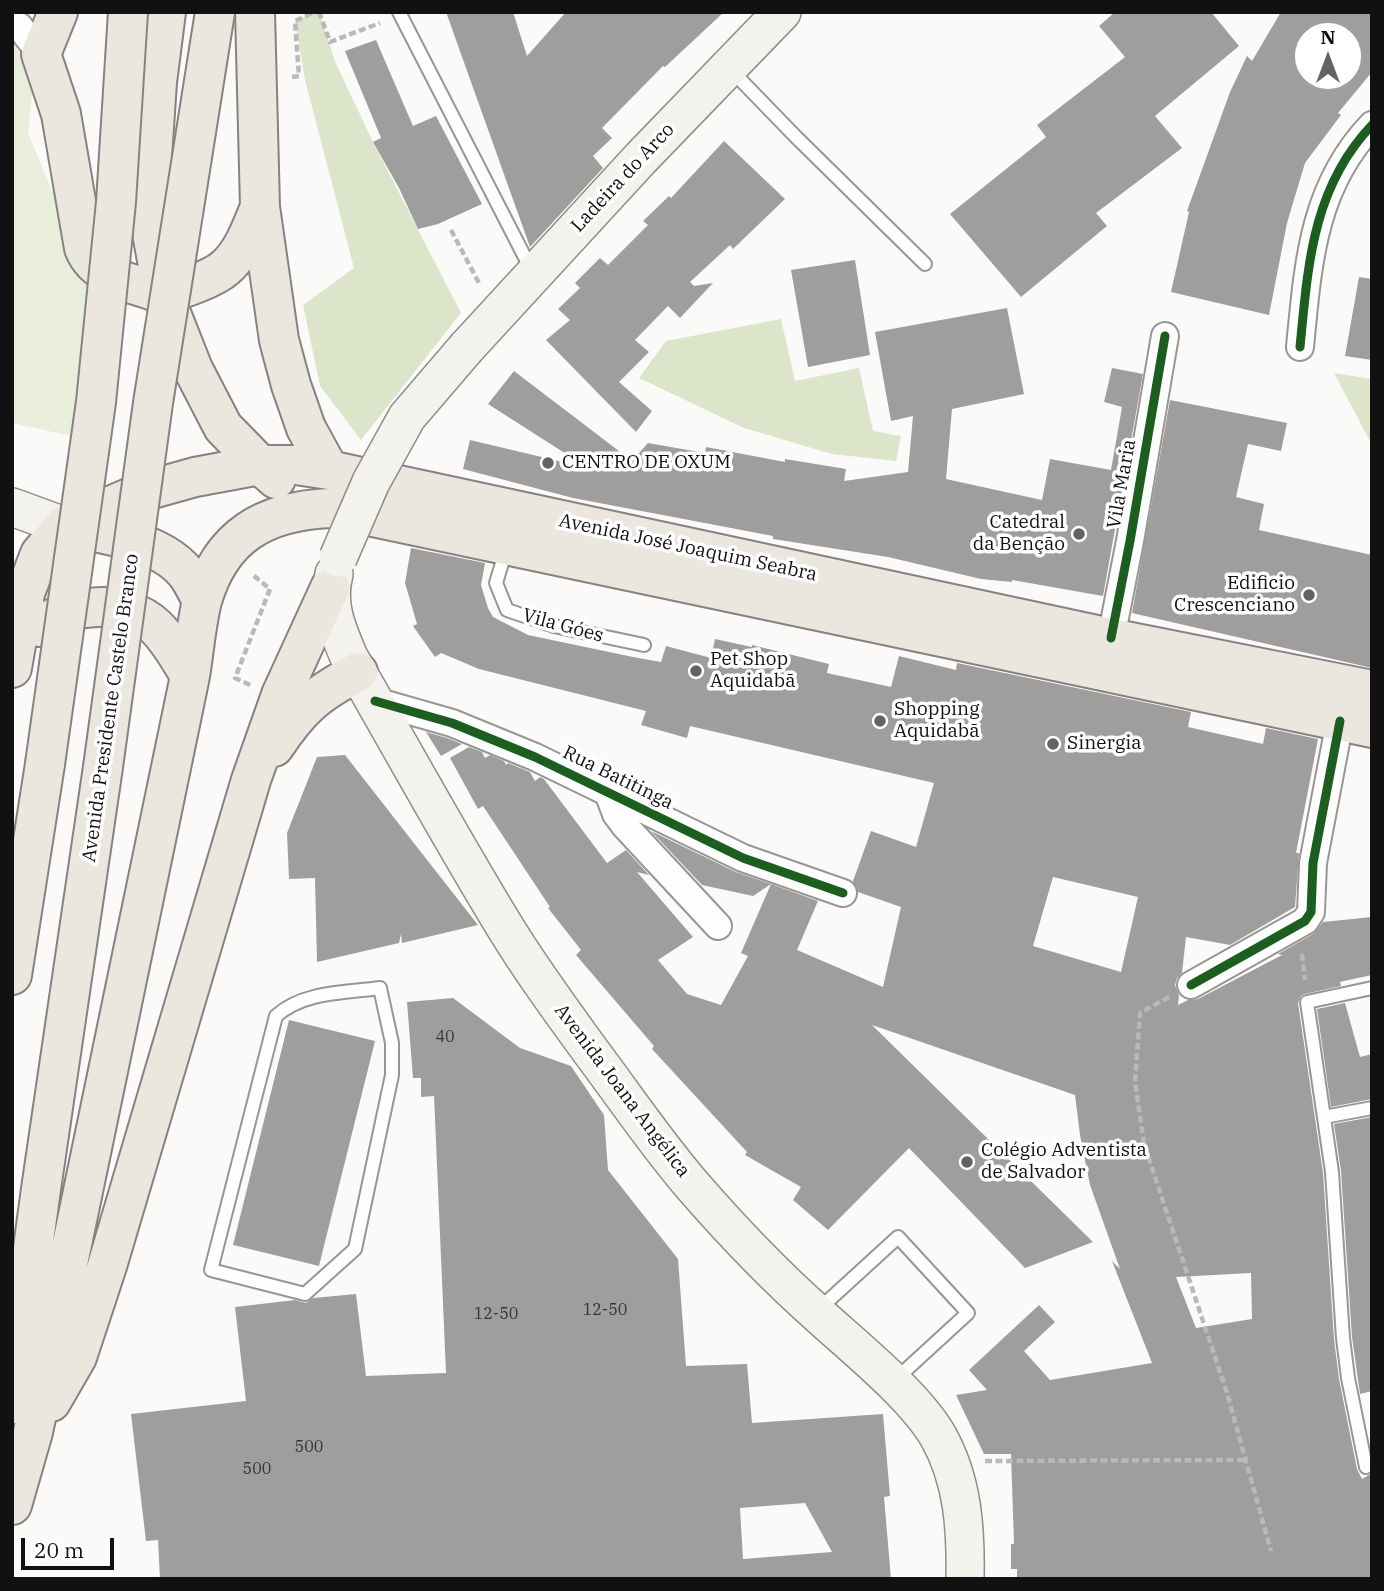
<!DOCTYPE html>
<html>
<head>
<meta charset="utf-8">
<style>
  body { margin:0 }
  #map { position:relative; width:1384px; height:1591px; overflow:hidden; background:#fcfaf8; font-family:"IBM Plex Serif",serif }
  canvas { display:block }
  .frame { position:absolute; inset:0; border:14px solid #111; pointer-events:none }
  .north { position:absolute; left:1293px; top:21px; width:70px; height:70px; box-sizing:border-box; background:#fff; border:2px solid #a0a0a0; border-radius:50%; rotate:0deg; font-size:19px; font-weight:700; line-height:28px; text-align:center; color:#111 }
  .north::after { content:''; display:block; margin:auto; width:24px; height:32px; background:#636362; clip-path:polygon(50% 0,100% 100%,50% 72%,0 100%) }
  .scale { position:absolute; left:21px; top:1538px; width:93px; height:32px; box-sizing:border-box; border:4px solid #111; border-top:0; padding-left:9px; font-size:21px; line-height:24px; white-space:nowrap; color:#111; -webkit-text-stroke:5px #fff; paint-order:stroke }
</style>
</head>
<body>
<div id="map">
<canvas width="1384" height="1591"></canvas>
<div class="frame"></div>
<div class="north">N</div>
<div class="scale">20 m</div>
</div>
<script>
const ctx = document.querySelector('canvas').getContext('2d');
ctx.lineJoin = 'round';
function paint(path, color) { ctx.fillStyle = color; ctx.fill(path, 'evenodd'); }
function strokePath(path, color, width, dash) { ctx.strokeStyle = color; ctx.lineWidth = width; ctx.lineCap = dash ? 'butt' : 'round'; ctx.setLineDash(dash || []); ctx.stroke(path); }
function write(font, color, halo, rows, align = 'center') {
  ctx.font = font + ' "IBM Plex Serif",serif'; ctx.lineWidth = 7; ctx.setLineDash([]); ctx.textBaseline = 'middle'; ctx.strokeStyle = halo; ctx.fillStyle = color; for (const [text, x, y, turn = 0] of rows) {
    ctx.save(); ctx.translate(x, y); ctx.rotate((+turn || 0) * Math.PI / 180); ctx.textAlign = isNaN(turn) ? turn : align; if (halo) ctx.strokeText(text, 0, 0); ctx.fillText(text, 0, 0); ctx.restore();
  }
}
paint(new Path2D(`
  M12 42 34 75 28 133 90 282 71 436 12 423Z`), '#e9eedb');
paint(new Path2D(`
  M314 12H319L336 64 373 142 461 313 361 440 320 386 303 305 354 268 305 80 295 21Z
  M781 319 795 381 859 368 873 431 901 436 896 461 832 454 744 428 639 378 666 341Z
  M1334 373 1372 379V445Z`), '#dce5ca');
paint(new Path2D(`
  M446 12H513L527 56 566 12H724L665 67 663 66 602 128 612 138 593 156 603 168 530 247Z
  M1115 12H1211L1239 46 1155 116 1182 148 1096 213 1107 226 1021 297 950 214 1046 137 1037 125 1125 57 1099 26Z
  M1281 12H1372V72L1338 113 1341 115 1305 163 1287 223 1269 315 1171 292 1189 212 1187 211 1230 92 1247 56 1252 61ZM1307 35H1349V77H1307Z
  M376 40 413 126 436 116 482 204 438 224 418 229 399 188 373 142 381 138 345 51Z
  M724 141 785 199 733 249 730 245 690 282 694 286 713 283 680 318 668 306 635 340 649 352 619 382 652 411 636 432 546 340 570 320 558 309 580 288 575 283 600 258 608 265 648 225 643 221 669 196 671 198Z
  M855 260 870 355 808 367 791 270Z
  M1359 277 1372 279V360L1345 356Z
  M1007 308 1024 394 952 409 946 479 1042 500 1050 459 1111 470 1122 407 1104 402 1112 368 1143 374 1103 596 1012 580V582L981 579 888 557 773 539V536L573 498 463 469 470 440 588 468 488 404 514 371 632 461 648 443 705 453 706 447 785 462V459L846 469 844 481 908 472 913 416 891 421 875 332Z
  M1170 400 1287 423 1281 451 1248 444 1236 497 1264 504 1259 530 1372 555V668L1132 613Z
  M411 548 485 563 481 585 488 608 493 617 528 635 633 657 661 662 666 646 711 658 715 639 752 647V645L829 664 827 673 891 687 899 656 956 670 957 663 1191 712 1188 727 1263 744 1266 728 1318 739 1296 853H1299L1295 907 1230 945 1186 937 1182 973 1177 978 1175 985 1179 995 1178 1005 1188 1000 1198 999 1282 955 1278 954 1313 934 1323 922 1372 917V975L1344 981 1340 982 1341 986 1305 994 1301 996 1298 1003 1323 1173 1334 1339 1339 1379 1357 1469 1362 1479 1372 1473V1579H1017V1569H1011V1544H1014L1011 1454H984L956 1395 987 1390 969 1370 1039 1305 1055 1322 1024 1351 1050 1380 1152 1363 1112 1261 1120 1269 1090 1185 1080 1135 1075 1095 872 1025 1093 1242 1025 1268 909 1148 828 1230 793 1200 801 1187 745 1155 747 1152 652 1049 654 1046 576 955 581 950 548 908 550 907 483 806 478 809 450 758 469 747 482 752 485 758 490 755 504 761 506 765 508 763 530 772 535 781 540 777 544 779 607 863 626 850 649 875 637 872 693 937 658 960 687 994 721 1005 748 956 741 953 771 884 818 901 797 950 883 987 901 907 858 892 853 881 871 831 916 847 934 783 690 726 687 738 641 725 646 711 479 669 441 653 435 657 413 626 417 624 405 583ZM1053 877 1138 897 1121 972 1033 946ZM1251 1273 1252 1319 1196 1328 1176 1277Z
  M426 732 447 738 462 744 441 756Z
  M345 755 478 925 402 943 401 934 399 943 317 962 315 878 289 879 287 833 317 757Z
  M651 831 736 872 771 884 753 896 702 885Z
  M453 998 520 1048 571 1066 604 1115 608 1170 678 1259 686 1366 747 1364 752 1423 883 1414 890 1496 884 1497 891 1579H160L158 1540 146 1541 131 1414 246 1401 235 1307 295 1300 306 1303 313 1298 356 1294 366 1376 446 1373 434 1096 421 1097V1078H413L407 1002ZM805 1503 832 1552 743 1559 740 1508Z
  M1345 1003 1360 1057 1372 1054V1099L1331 1107 1317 1009Z
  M289 1020 375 1041 319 1266 233 1245Z
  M1372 1117V1391L1360 1394 1352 1337 1341 1171 1334 1124Z`), '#a09e9d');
const service = new Path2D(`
  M399 12 532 271
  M732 71 795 136 925 264
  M506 550 496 583 507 610 554 626 644 645
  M380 988 392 1043V1075L355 1249 305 1294 211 1270 276 1016C304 991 345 993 380 988Z
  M1324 1117 1372 1108
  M817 1311 898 1237 968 1313 895 1380
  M1366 1467 1348 1378 1343 1338 1332 1172 1307 1002 1372 988`);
const minor = new Path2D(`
  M12 22 19 26 41 54
  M1300 347C1308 266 1312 188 1372 125
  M1111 638 1130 541 1165 336
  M375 701 452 723 535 757 743 858 843 893
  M607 790 616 814 625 826 718 926
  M1191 985 1305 921 1311 912 1313 863 1340 721`);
const secondary = new Path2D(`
  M467 347 641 158 782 12
  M12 507 64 526
  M334 574C326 604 337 629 349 657 401 747 451 839 505 927 532 971 562 1012 592 1053 625 1097 656 1143 692 1185 731 1230 774 1275 819 1315 854 1347 914 1395 938 1436 963 1480 966 1529 965 1579`);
const primary = new Path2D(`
  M58 12 41 54 61 114 84 248C94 273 121 281 145 288 151 290 159 294 166 293 181 290 214 278 225 268 243 253 251 228 260 207
  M166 12 157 82 150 188 152 233 163 293 193 369 223 427 260 465 276 479
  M255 12 260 207 279 340 291 385 306 428 329 470
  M64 526C105 535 163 540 189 577 194 585 198 593 202 601
  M39 627C70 603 126 598 156 627 170 641 180 659 190 676
  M12 668 25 593 40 554 64 526 145 491 195 477 260 465H296L329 470 1111 638 1372 690
  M274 747C300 708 316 694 358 672
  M12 975 45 764
  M51 1402 77 1357 107 1266 251 780 281 695 330 588
  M12 1404 41 1189 103 767
  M12 1505 33 1432 190 676C194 652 196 625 202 601 221 535 265 511 330 508L1372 728`);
strokePath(service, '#979695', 16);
strokePath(minor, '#979695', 30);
strokePath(secondary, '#8d8d8c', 40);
strokePath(primary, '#848382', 42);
strokePath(new Path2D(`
  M319 12 330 42 380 23
  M292 77 299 76 295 21 314 12
  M451 230 480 285
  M250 685 235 678 270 589 253 575
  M1302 954 1305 980
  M1169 997 1140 1013 1135 1081 1144 1144 1227 1393 1271 1551
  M985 1461 1247 1460`), '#b9b9b8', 4.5, [7, 3.5]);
strokePath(service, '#fffefe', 12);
strokePath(minor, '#fffefe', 26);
strokePath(secondary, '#f4f2ed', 37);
strokePath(primary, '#ebe6de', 38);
const secondaryBridge = new Path2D(`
  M338 558 371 482 407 417 467 347`);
const primaryBridge = new Path2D(`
  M45 764 96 402 116 202 128 12
  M103 767 153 403 215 12`);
strokePath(secondaryBridge, '#8d8d8c', 40, []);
strokePath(primaryBridge, '#848382', 42, []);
strokePath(secondaryBridge, '#f4f2ed', 37);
strokePath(primaryBridge, '#ebe6de', 38);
strokePath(new Path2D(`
  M1300 347C1308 266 1312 188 1372 125
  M1111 638 1130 541 1165 336
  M375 701 452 723 535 757 743 858 843 893
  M1191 985 1305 921 1311 912 1313 863 1340 721`), '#1b5e20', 9);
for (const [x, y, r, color] of [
  [548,463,7,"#636362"],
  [1079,534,7,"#636362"],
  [1309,595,7,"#636362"],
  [696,671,7,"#636362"],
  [880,721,7,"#636362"],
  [1053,744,7,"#636362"],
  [967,1162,7,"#636362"]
]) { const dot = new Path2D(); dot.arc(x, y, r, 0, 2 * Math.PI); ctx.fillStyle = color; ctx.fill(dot); strokePath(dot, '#fff', 2.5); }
write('16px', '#353434', null, [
  ["40",445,1037],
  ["12-50",605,1310],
  ["12-50",496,1314],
  ["500",309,1447],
  ["500",257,1469]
]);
write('19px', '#111', '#fff', [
  ["Ladeira do Arco",623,178,-47],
  ["Vila Maria",1122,484,-80],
  ["Avenida José Joaquim Seabra",688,548,12],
  ["Vila Góes",563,626,15],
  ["Avenida Presidente Castelo Branco",111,708,-82],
  ["Rua Batitinga",618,778,26],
  ["Avenida Joana Angélica",622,1091,53]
]);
write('19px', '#111', '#fff', [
  ["CENTRO DE OXUM",562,463],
  ["Catedral",1065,523,"right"],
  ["da Benção",1065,545,"right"],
  ["Edificio",1295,584,"right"],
  ["Crescenciano",1295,606,"right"],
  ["Pet Shop",710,660],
  ["Aquidabã",710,682],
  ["Shopping",894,710],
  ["Aquidabã",894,732],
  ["Sinergia",1067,744],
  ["Colégio Adventista",981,1151],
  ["de Salvador",981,1173]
], 'left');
</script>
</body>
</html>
